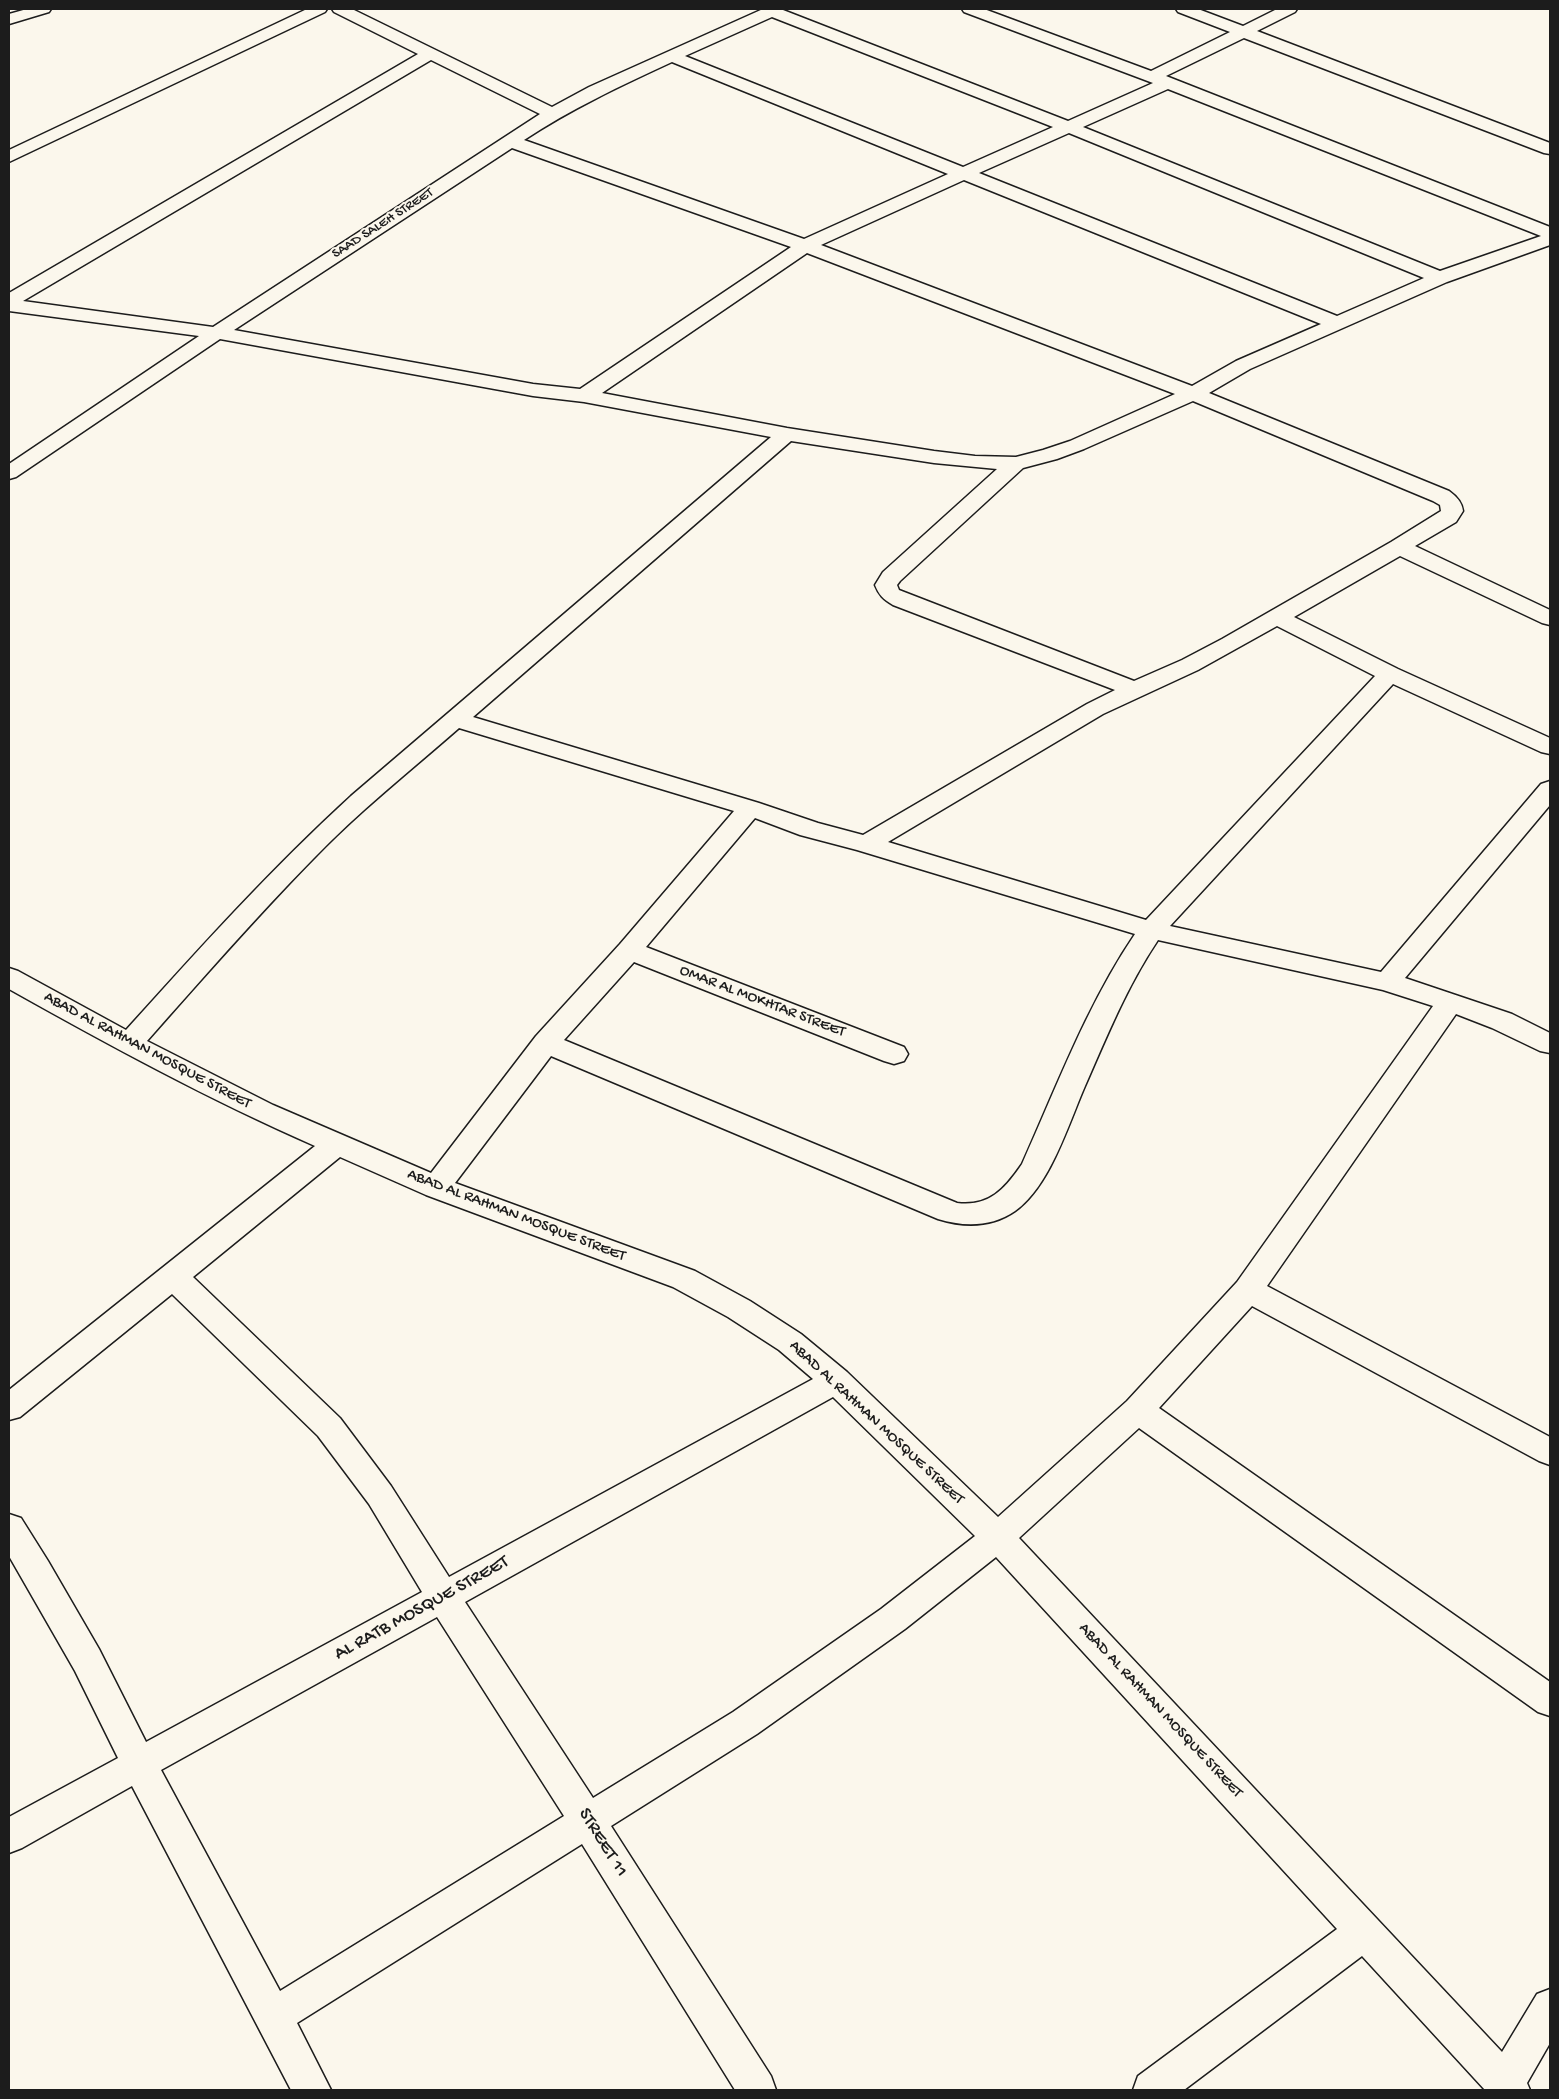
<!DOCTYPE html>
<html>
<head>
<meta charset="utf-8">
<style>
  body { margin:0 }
  #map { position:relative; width:1559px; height:2099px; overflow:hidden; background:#fbf7ec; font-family:"Gochi Hand",sans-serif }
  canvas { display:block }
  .frame { position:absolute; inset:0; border:10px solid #1c1c1c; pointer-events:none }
</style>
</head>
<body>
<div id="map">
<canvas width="1559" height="2099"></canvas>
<div class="frame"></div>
</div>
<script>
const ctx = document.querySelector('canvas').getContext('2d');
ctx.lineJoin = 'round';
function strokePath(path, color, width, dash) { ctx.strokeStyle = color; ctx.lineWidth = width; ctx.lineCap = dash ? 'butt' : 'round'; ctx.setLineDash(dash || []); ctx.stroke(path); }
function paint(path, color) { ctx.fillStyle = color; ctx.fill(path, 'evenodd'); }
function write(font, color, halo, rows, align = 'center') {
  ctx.font = font + ' "Gochi Hand",sans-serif'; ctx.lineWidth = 4; ctx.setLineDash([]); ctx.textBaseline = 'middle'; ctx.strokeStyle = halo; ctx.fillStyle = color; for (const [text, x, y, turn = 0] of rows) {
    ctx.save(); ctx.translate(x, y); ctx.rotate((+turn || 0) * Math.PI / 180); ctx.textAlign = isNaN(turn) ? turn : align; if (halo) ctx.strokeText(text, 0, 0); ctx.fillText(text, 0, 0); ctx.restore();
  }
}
const minor = new Path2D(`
  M27 9H51L49 12 9 24V14Z
  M307 9H327L325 12 9 162V150Z
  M332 9H352L552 107 589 87 763 9H784L783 10 1068 121 1153 83 964 12 962 9H984L1151 71 1230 32 1178 12 1176 9H1198L1243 26 1277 9H1297L1295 12 1257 31 1550 143V154L1544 153 1244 38 1166 76 1550 227V245L1447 282 1250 369 1209 393 1449 491C1456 496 1462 502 1463 511L1456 522 1415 546 1550 610V625L1542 623 1400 556 1294 617 1398 669 1550 738V754L1541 752 1393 684 1170 926 1381 972 1541 784 1550 781V805L1405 978 1512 1014 1550 1033V1053L1540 1051 1492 1028 1456 1014 1267 1286 1550 1437V1465L1539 1461 1252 1306 1159 1408 1550 1682V1716L1538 1712 1139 1428 1019 1538 1502 2052 1537 1994 1550 1989V2043L1527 2083 1530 2090H1485L1362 1956 1184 2090H1133L1138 2076 1337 1929 996 1557 905 1629 757 1734 611 1826 771 2076 776 2090H735L582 1844 297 2023 331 2090H291L132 1786 22 1848 9 1853V1817L118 1758 75 1671 9 1556V1514L21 1518 48 1561 99 1649 146 1742 422 1592 369 1504 318 1436 172 1294 20 1417 9 1420V1390L315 1146C210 1100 109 1045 9 989V968L18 971 126 1030C199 949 271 869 351 796L771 437 584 402 533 396 220 339 16 477 9 479V464L199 336 9 311V293L418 54 334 12ZM772 17 1053 127 963 167 685 56ZM431 60 540 114 213 327 23 301ZM672 62 948 174 804 239 524 140C571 109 620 86 672 62ZM1168 89 1541 236 1440 271 1083 127ZM1069 133 1424 278 1337 316 979 173ZM512 148 791 247 580 389 533 384 234 330ZM964 180 1321 324 1236 361 1192 386 821 245ZM807 253 1175 394 1070 441 1043 450 1016 457 975 456 934 451 787 428 602 393ZM1193 401 1433 501 1440 505 1441 511 1391 542 1222 639 1182 660 1134 681 899 590 897 585 900 581 1023 468 1057 459 1084 449ZM791 441 934 463 997 469 883 572 875 585C879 595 883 599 893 605L1115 690 1087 704 863 835 818 823 759 803 473 717ZM1277 626 1375 676 1146 920 888 842 1103 714 1198 670ZM459 728 734 811 620 944 536 1036 431 1173 273 1105 147 1041C201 980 255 918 313 859 358 812 410 771 459 728ZM755 818 800 835 857 850 1135 934C1087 1005 1057 1086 1022 1164 1005 1189 989 1207 957 1203L564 1040 634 962 884 1061 894 1064 904 1061 908 1054 904 1047 646 947ZM1158 940 1383 990 1433 1006 1237 1282 1127 1401 998 1517 847 1372 801 1334 750 1301 695 1271 455 1183 551 1056 938 1219C964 1227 992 1227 1015 1211 1050 1186 1068 1125 1085 1086 1107 1036 1127 986 1158 940ZM340 1157 426 1195 673 1287 728 1317 779 1350 813 1379 449 1577 391 1486 340 1418 193 1277ZM833 1397 975 1536 881 1609 733 1712 593 1798 465 1602ZM437 1617 564 1816 280 1991 161 1770Z`);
strokePath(minor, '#1c1c1c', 3);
paint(minor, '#fbf7ec');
write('14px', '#1c1c1c', '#fbf7ec', [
  ["SAAD SALEH STREET",383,224,-33]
]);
write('16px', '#1c1c1c', '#fbf7ec', [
  ["OMAR AL MOKHTAR STREET",762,1002,21],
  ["ABAD AL RAHMAN MOSQUE STREET",147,1051,28],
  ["ABAD AL RAHMAN MOSQUE STREET",516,1216,21],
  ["ABAD AL RAHMAN MOSQUE STREET",876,1423,43],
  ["ABAD AL RAHMAN MOSQUE STREET",1160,1711,47]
]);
write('19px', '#1c1c1c', '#fbf7ec', [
  ["AL RATB MOSQUE STREET",422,1609,-29],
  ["STREET 11",602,1843,58]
]);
</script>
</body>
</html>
